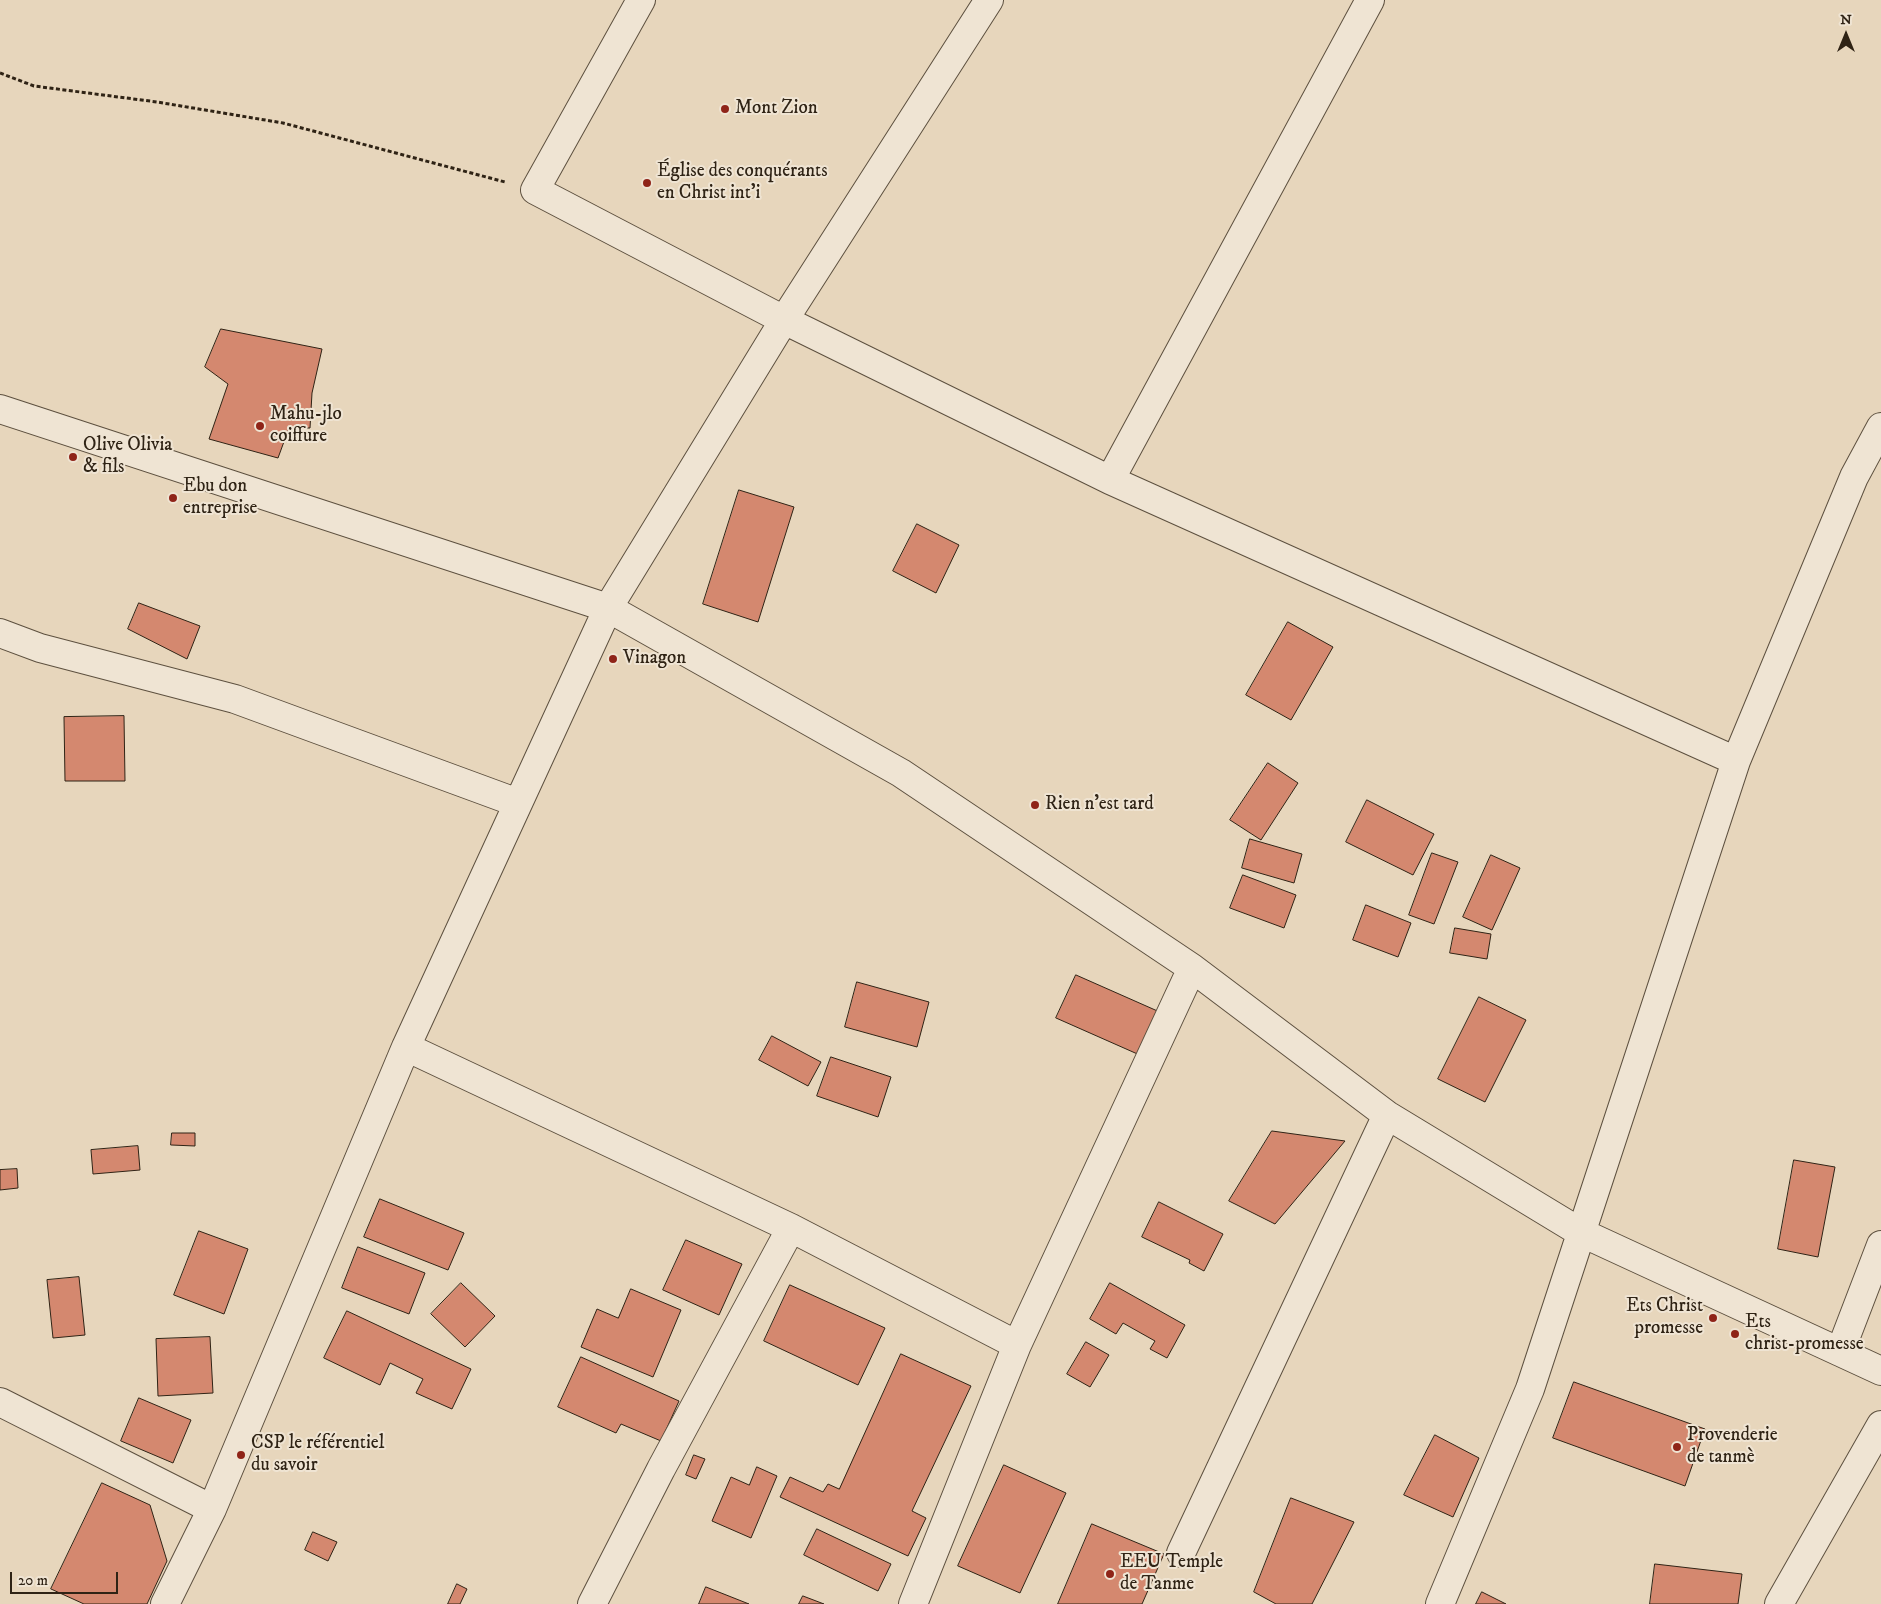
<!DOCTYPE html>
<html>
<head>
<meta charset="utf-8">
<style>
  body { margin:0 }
  #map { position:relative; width:1881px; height:1604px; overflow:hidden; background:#e7d6bc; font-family:"IM FELL DW Pica",serif }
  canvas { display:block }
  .north { position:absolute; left:1821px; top:10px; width:50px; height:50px; -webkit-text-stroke:4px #efe4d3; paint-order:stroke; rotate:0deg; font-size:14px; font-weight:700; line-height:20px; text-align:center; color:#2f2315 }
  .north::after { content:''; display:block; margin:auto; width:18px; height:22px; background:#2f2315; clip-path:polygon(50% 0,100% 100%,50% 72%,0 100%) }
  .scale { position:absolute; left:10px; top:1572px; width:108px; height:22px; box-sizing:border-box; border:2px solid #2f2315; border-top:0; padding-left:6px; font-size:15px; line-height:18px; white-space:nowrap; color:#2f2315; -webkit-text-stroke:4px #efe4d3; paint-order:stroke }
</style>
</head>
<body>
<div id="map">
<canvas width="1881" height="1604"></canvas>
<div class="north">N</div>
<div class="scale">20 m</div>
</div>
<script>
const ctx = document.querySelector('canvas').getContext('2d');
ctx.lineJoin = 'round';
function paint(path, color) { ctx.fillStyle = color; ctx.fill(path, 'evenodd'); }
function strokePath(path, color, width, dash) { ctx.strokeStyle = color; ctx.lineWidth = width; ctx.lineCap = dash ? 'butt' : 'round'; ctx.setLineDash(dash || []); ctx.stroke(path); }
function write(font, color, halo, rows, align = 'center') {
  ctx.font = font + ' "IM FELL DW Pica",serif'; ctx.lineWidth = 4; ctx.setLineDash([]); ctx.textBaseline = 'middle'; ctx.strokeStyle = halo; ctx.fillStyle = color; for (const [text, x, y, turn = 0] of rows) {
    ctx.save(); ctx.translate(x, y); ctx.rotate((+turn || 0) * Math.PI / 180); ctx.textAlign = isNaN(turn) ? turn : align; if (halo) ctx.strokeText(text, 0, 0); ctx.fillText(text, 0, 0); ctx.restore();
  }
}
const building = new Path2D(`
  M221 329 322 349 312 393 310 428H289L278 458 209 439 228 384 205 367Z
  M739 490 794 507 758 622 703 604Z
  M917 524 959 545 936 593 893 571Z
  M139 603 200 626 187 659 128 629Z
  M1288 622 1333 647 1291 720 1246 695Z
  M124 716 125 781H65L64 717Z
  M1268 763 1298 783 1261 840 1230 820Z
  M1367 800 1434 834 1413 875 1346 842Z
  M1250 839 1302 854 1294 883 1242 868Z
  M1432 853 1458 862 1434 924 1409 915Z
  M1491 855 1520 868 1492 930 1463 917Z
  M1243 875 1296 895 1284 928 1230 908Z
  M1366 905 1411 923 1398 957 1353 940Z
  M1455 928 1491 934 1487 959 1450 953Z
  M1076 975 1162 1013 1142 1056 1056 1018Z
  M857 982 929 1002 917 1047 845 1027Z
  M1479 997 1526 1020 1485 1102 1438 1079Z
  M772 1036 821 1062 808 1086 759 1060Z
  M831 1057 891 1077 878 1117 817 1096Z
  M1272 1131 1345 1141 1275 1224 1229 1201Z
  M172 1133H195V1146L171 1145Z
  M138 1146 140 1170 93 1174 91 1150Z
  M1794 1160 1835 1167 1818 1257 1778 1249Z
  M17 1169 18 1188 0 1190V1170Z
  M380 1199 464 1233 448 1270 364 1237Z
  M1159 1202 1223 1234 1204 1271 1189 1263 1190 1260 1142 1237Z
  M199 1231 248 1249 224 1314 174 1295Z
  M686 1240 742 1264 719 1315 663 1290Z
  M358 1247 425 1273 409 1314 342 1288Z
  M79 1277 85 1335 53 1338 47 1280Z
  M461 1283 495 1316 465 1347 431 1314Z
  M1110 1283 1185 1325 1167 1358 1150 1349 1155 1341 1123 1323 1116 1334 1090 1319Z
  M790 1285 885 1328 858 1385 764 1341Z
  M631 1289 681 1310 653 1377 581 1347 597 1309 618 1318Z
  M347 1311 471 1369 452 1409 416 1393 423 1379 390 1363 380 1385 324 1358Z
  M210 1337 213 1393 158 1396 156 1339Z
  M1086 1342 1109 1355 1090 1387 1067 1374Z
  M901 1354 971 1386 912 1511 926 1518 908 1556 780 1497 790 1477 823 1492 828 1484 839 1489Z
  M581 1357 679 1401 661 1441 621 1424 616 1433 558 1407Z
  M1574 1382 1705 1429 1685 1486 1553 1438Z
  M139 1398 191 1420 173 1463 121 1441Z
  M1435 1435 1479 1458 1453 1517 1404 1495Z
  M694 1455 705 1459 696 1479 686 1475Z
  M1004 1465 1066 1493 1020 1593 958 1566Z
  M757 1467 777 1476 751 1538 712 1521 731 1477 749 1485Z
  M102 1483 150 1505 167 1561 147 1604H84L51 1589Z
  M1291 1498 1354 1522 1312 1604H1276L1254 1592Z
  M1092 1524 1164 1554 1142 1604H1058Z
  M817 1529 891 1564 878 1591 804 1555Z
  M313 1532 337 1542 328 1561 305 1550Z
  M1655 1564 1742 1574 1738 1604H1650Z
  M457 1584 467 1589 460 1604H448Z
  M706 1587 749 1604H699Z
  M1482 1592 1506 1604H1476Z
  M803 1596 824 1604H799Z`);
paint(building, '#d4886f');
strokePath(building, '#2f2315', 1);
const minor = new Path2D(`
  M641 0 535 190 784 320 1110 480 1736 761
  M0 409 608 608 901 773 1192 968 1387 1115 1580 1232 1881 1371
  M1110 480 1370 0
  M0 633 40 648 235 699 518 803
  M406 1047 791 1228 1017 1345
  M1840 1352 1881 1245
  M0 1402 212 1509
  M1181 1553 1387 1115
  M165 1604 212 1509 406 1047 608 608 784 320 989 0
  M592 1604 661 1469 791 1228
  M913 1604 1017 1345 1192 968
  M1440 1604 1530 1389 1736 761 1854 477 1881 427
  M1779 1604 1881 1425`);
strokePath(minor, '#5d503f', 30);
strokePath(new Path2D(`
  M0 73 34 86 157 102 283 123 505 182`), '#2f2315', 3, [4, 2.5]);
strokePath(minor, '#efe4d3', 28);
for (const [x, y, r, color] of [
  [725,109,5,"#8f2418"],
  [647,183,5,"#8f2418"],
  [260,426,5,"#8f2418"],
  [73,457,5,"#8f2418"],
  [173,498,5,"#8f2418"],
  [613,659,5,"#8f2418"],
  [1035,805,5,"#8f2418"],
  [1713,1318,5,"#8f2418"],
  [1735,1334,5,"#8f2418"],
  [1677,1447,5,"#8f2418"],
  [241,1455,5,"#8f2418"],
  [1110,1574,5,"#8f2418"]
]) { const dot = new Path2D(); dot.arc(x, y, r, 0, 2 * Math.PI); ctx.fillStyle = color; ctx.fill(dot); strokePath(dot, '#efe4d3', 2); }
write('19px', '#2f2315', '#efe4d3', [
  ["Mont Zion",735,109],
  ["Église des conquérants",657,172],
  ["en Christ int'i",657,194],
  ["Mahu-jlo",270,415],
  ["coiffure",270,437],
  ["Olive Olivia",83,446],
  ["& fils",83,468],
  ["Ebu don",183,487],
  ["entreprise",183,509],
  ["Vinagon",623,659],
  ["Rien n'est tard",1045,805],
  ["Ets Christ",1703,1307,"right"],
  ["promesse",1703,1329,"right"],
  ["Ets",1745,1323],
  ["christ-promesse",1745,1345],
  ["Provenderie",1687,1436],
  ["de tanmè",1687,1458],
  ["CSP le référentiel",251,1444],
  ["du savoir",251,1466],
  ["EEU Temple",1120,1563],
  ["de Tanme",1120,1585]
], 'left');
</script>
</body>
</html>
